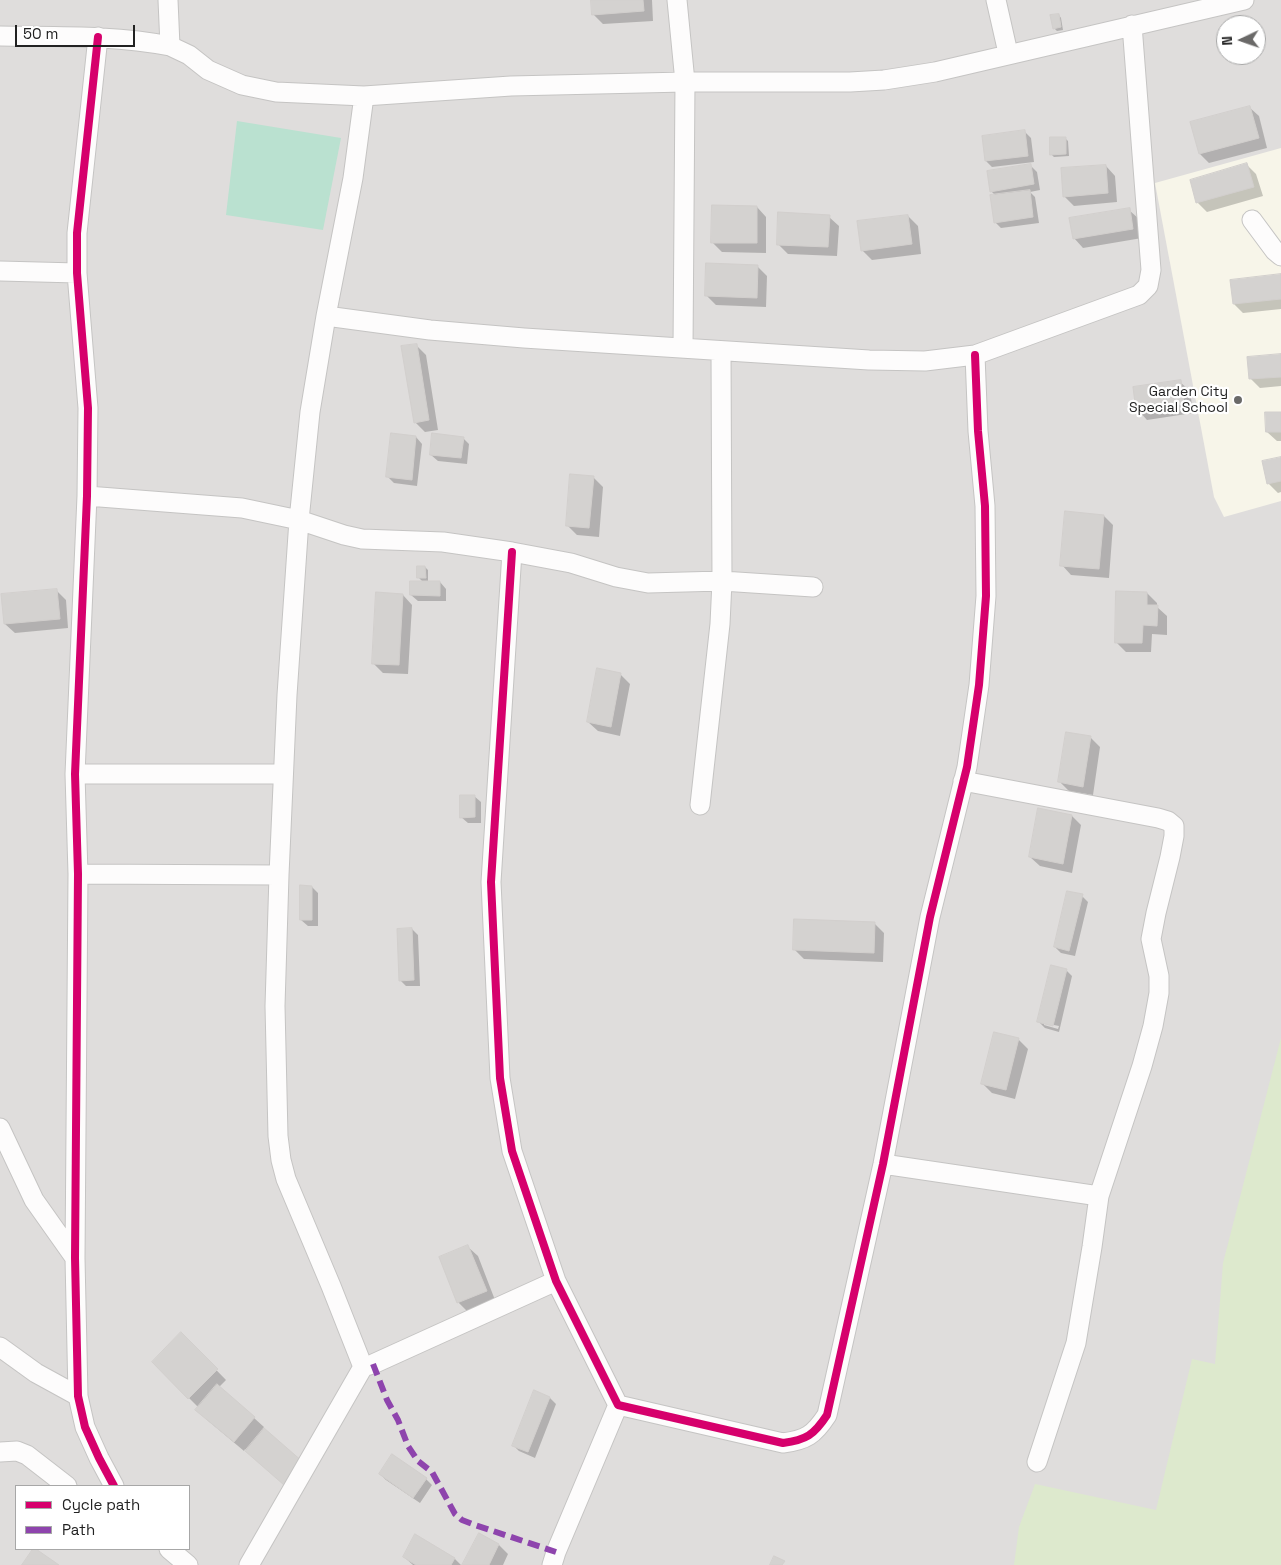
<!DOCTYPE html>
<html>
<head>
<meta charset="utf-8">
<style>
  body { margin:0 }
  #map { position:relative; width:1281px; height:1565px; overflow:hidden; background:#efedeb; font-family:"Space Grotesk",sans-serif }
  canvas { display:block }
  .legend { position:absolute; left:15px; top:1485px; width:175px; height:65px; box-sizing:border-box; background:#fff; border:1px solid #a7a7a7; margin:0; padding:6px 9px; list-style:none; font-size:15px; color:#222 }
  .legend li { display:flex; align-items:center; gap:10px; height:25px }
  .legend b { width:25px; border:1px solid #a7a7a7 }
  .north { position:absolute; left:1216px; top:15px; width:50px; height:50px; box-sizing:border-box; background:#fff; border:1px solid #a7a7a7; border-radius:50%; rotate:267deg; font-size:14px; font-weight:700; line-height:20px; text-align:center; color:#222 }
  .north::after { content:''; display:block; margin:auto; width:18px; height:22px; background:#6a6968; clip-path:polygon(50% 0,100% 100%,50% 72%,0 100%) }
  .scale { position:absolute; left:15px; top:25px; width:120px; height:22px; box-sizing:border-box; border:2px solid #222; border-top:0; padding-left:6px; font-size:15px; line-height:18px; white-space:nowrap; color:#222; -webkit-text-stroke:4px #fff; paint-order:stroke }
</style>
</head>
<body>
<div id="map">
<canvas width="1281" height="1565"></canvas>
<ul class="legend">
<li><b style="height:6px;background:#d6006c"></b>Cycle path</li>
<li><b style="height:6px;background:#8e44ad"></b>Path</li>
</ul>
<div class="north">N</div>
<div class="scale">50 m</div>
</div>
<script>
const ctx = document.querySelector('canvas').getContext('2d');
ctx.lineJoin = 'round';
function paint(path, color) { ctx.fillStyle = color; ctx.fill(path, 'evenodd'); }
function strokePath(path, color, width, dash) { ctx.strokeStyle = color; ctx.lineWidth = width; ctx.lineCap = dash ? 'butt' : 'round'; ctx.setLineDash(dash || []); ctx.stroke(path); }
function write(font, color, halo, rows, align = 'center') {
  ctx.font = font + ' "Space Grotesk",sans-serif'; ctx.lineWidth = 4.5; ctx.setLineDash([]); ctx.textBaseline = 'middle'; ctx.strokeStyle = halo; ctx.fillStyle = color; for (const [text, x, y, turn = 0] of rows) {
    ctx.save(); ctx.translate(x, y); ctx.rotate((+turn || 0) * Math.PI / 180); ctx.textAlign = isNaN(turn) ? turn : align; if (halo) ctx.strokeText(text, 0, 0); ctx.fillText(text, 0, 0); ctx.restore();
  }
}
paint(new Path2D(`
  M0 0H1281V1565H0ZM1226 25H1256V55H1226ZM16 1486H189V1549H16Z`), '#dfdddc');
paint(new Path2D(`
  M1281 148V501L1224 517 1214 497 1155 183Z`), '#f7f5e9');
paint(new Path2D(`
  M1281 1038V1565H1014L1019 1527 1035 1484 1156 1510 1192 1359 1215 1364 1223 1263Z`), '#dde9cd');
paint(new Path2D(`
  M237 121 341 138 323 230 226 215Z`), '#bae1d0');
paint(new Path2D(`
  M592 0H652L653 21 603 24 593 14Z
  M1059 15 1061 18 1063 30 1057 31 1054 28Z
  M1249 107 1259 116 1267 148 1209 163 1200 154 1192 123Z
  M1025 132 1031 138 1034 162 992 167 986 161Z
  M1065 138 1068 141 1069 156 1054 157 1051 154Z
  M1030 165 1037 172 1040 190 1030 192 1035 197 1039 223 1001 228 995 222 996 196 991 191Z
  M1247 165 1256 174 1263 196 1207 212 1197 202Z
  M1106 166 1115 176 1117 202 1074 206 1064 196Z
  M757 207 766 217V253L722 252 712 242Z
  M1129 210 1139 219 1142 238 1083 248 1074 238Z
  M908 216 918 226 921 254 872 260 862 250Z
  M829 217 839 226 837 256 788 254 778 244Z
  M757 266 767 276 766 307 716 305 707 296Z
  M1281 276V309L1243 313 1234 304Z
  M416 345 426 355 438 430 425 432 415 422Z
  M1281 355V386L1260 388 1250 378Z
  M1180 382 1190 391 1193 413 1147 420 1138 410Z
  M1281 413V441H1277L1267 432Z
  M416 437 422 444 417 486 394 483 388 477Z
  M463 438 469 444 467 464 438 461 431 455Z
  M1281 458V492L1278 493 1268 483Z
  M593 477 603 487 599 537 577 535 567 525Z
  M1104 516 1113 525 1109 578 1071 575 1062 565Z
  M425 567 428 570V582H440L446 589V601H418L411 595 423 582 419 578Z
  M56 590 66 600 68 628 15 633 5 624Z
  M1147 593 1157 603V607L1167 616V635L1152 634 1151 652H1126L1116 642Z
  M403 595 412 605 408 674 383 673 373 663Z
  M620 674 630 684 620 736 598 731 588 722Z
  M1091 738 1100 747 1093 795 1069 791 1060 782Z
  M474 796 481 802V823H468L461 817Z
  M1072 816 1081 825 1072 873 1040 866 1030 857Z
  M312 887 318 893V926H308L301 920Z
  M1082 896 1088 902 1075 956 1061 953 1055 947Z
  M874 923 884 933 883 962 804 959 794 949Z
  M412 929 418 935 420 986H406L400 980Z
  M1066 970 1072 976 1059 1032 1045 1028 1039 1022ZM1044 1023 1059 1026 1058 1029 1044 1025Z
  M1018 1039 1028 1049 1015 1099 992 1093 982 1083Z
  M468 1247 478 1256 495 1300 468 1312 458 1302Z
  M181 1334 226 1380 219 1387 254 1418 264 1427 263 1429 303 1463 294 1493 245 1449 244 1451 206 1419 198 1407 153 1362Z
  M550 1398 556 1404 535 1458 519 1451 513 1445Z
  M380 1474 426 1479 432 1485 420 1503 386 1480Z
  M499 1545 508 1554 503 1565H464Z
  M404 1557 455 1559 461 1565H413Z`), '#0003');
const building = new Path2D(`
  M591 0H643L644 11 592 15Z
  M1059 14 1061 27 1053 29 1050 15Z
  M1250 106 1259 138 1199 154 1190 122Z
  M1025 130 1028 156 985 161 982 136Z
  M1050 137H1066V154L1050 155Z
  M1247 163 1254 187 1196 203 1190 180Z
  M1031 164 1034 184 990 192 987 171Z
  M1106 165 1108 193 1063 197 1061 168Z
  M1030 190 1033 217 994 223 990 195Z
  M712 205 757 206V243H711Z
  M1130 208 1133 229 1073 239 1069 218Z
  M778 212 830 215 828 247 777 245Z
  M908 215 912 244 861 251 857 221Z
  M706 263 758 265 757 298 705 296Z
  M1281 274V299L1233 304 1230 280Z
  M417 344 429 420 414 423 401 346Z
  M1281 354V377L1249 379 1247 357Z
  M1181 380 1184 404 1136 411 1133 387Z
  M1265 412H1281V432H1266Z
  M391 433 416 436 412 480 386 477Z
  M432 433 464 437 461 458 430 455Z
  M1281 457V481L1267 484 1262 461Z
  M570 474 594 476 589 528 566 526Z
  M1065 511 1104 515 1099 569 1060 566Z
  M417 566H425L426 578H417Z
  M410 581H440V596L410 595Z
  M57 589 60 619 4 624 1 594Z
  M1116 591 1147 592V605H1158L1157 626 1143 625 1142 643H1115Z
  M376 592 403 594 399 665 372 664Z
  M597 668 621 673 611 727 587 722Z
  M1066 732 1091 736 1083 787 1058 782Z
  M460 795H475V817L460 818Z
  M1038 808 1072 815 1063 864 1029 857Z
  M300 885 312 886V920H300Z
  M1067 891 1083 894 1069 951 1054 947Z
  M794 919 875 922 874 953 793 950Z
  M412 928 414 980 399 981 397 929Z
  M1051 965 1067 969 1053 1026 1037 1022Z
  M994 1032 1019 1038 1006 1090 981 1084Z
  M468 1245 487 1291 457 1303 439 1257Z
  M181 1332 218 1369 188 1399 152 1362Z
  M217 1384 255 1417 234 1442 195 1410Z
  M534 1390 550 1397 528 1452 512 1446Z
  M264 1428 303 1462 284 1485 245 1451Z
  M392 1454 427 1478 413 1498 379 1474Z
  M479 1533 499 1544 489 1565H462Z
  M415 1534 455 1558 451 1565H416L403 1557Z
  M33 1549H36L59 1565H22Z
  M774 1556 785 1561 782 1565H770Z`);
paint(building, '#d4d2d0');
strokePath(building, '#d2cfcd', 1);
const minor = new Path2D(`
  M168 0 170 46 189 55 208 70 242 85 276 92 364 96 511 86 685 82H850L884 80 935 72 1244 0
  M677 0 685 82 683 348
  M996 0 1008 53
  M0 36C57 37 114 35 170 46
  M98 37 77 233V273L88 408 87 496 75 774 78 874 75 1258 78 1396 85 1427 99 1458 114 1486
  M1252 220 1275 251 1281 256
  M0 271 77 273
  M326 316 430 330 524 338 869 360 925 361 975 355 1139 295 1148 286 1151 270 1132 25
  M87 496 242 508 299 520 344 535 362 539 443 542 512 552 571 563 616 577 648 583 722 581 813 587
  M512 552 491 882 500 1078 512 1151 556 1281 618 1405 783 1443C806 1440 814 1435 827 1415L883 1164 930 917 967 767 979 685 986 596 985 506 978 431 975 355
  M75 774H283
  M963 781 1158 818 1168 821 1174 826V836L1170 857 1156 913 1151 939 1159 976V993L1153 1026 1142 1066 1099 1196 1092 1247 1076 1343 1037 1462
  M700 805 720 624 722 581 721 351
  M78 874 279 875
  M0 1128 34 1200 75 1258
  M883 1164 1099 1196
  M0 1347 36 1373 78 1396
  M363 1367 331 1286 286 1179 281 1160 278 1136 275 1006 279 875 287 695 299 520 310 412 326 316 353 178 364 96
  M0 1452 17 1451 27 1455 67 1486
  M169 1549 188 1565
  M249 1565 363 1367 373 1364 556 1281
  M552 1565 556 1552 618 1405`);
strokePath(minor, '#c5c4c3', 21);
strokePath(minor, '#fdfcfc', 19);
strokePath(new Path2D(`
  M373 1364 387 1400 398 1420 408 1446 418 1461 432 1472 455 1514 462 1520 475 1525 556 1552`), '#8e44ad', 6, [12, 6]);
strokePath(new Path2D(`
  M98 37 77 233V273L88 408 87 496 75 774 78 874 75 1258 78 1396 85 1427 99 1458 114 1486
  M512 552 491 882 500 1078 512 1151 556 1281 618 1405 783 1443C806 1440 814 1435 827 1415L883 1164 930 917 967 767 979 685 986 596 985 506 978 431 975 355`), '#d6006c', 8);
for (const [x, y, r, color] of [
  [1238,400,5,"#6a6968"]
]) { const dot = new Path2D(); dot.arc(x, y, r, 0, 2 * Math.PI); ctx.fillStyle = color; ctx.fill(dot); strokePath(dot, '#fff', 2); }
write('14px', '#222', '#fff', [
  ["Garden City",1228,392],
  ["Special School",1228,408]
], 'right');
</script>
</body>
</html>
